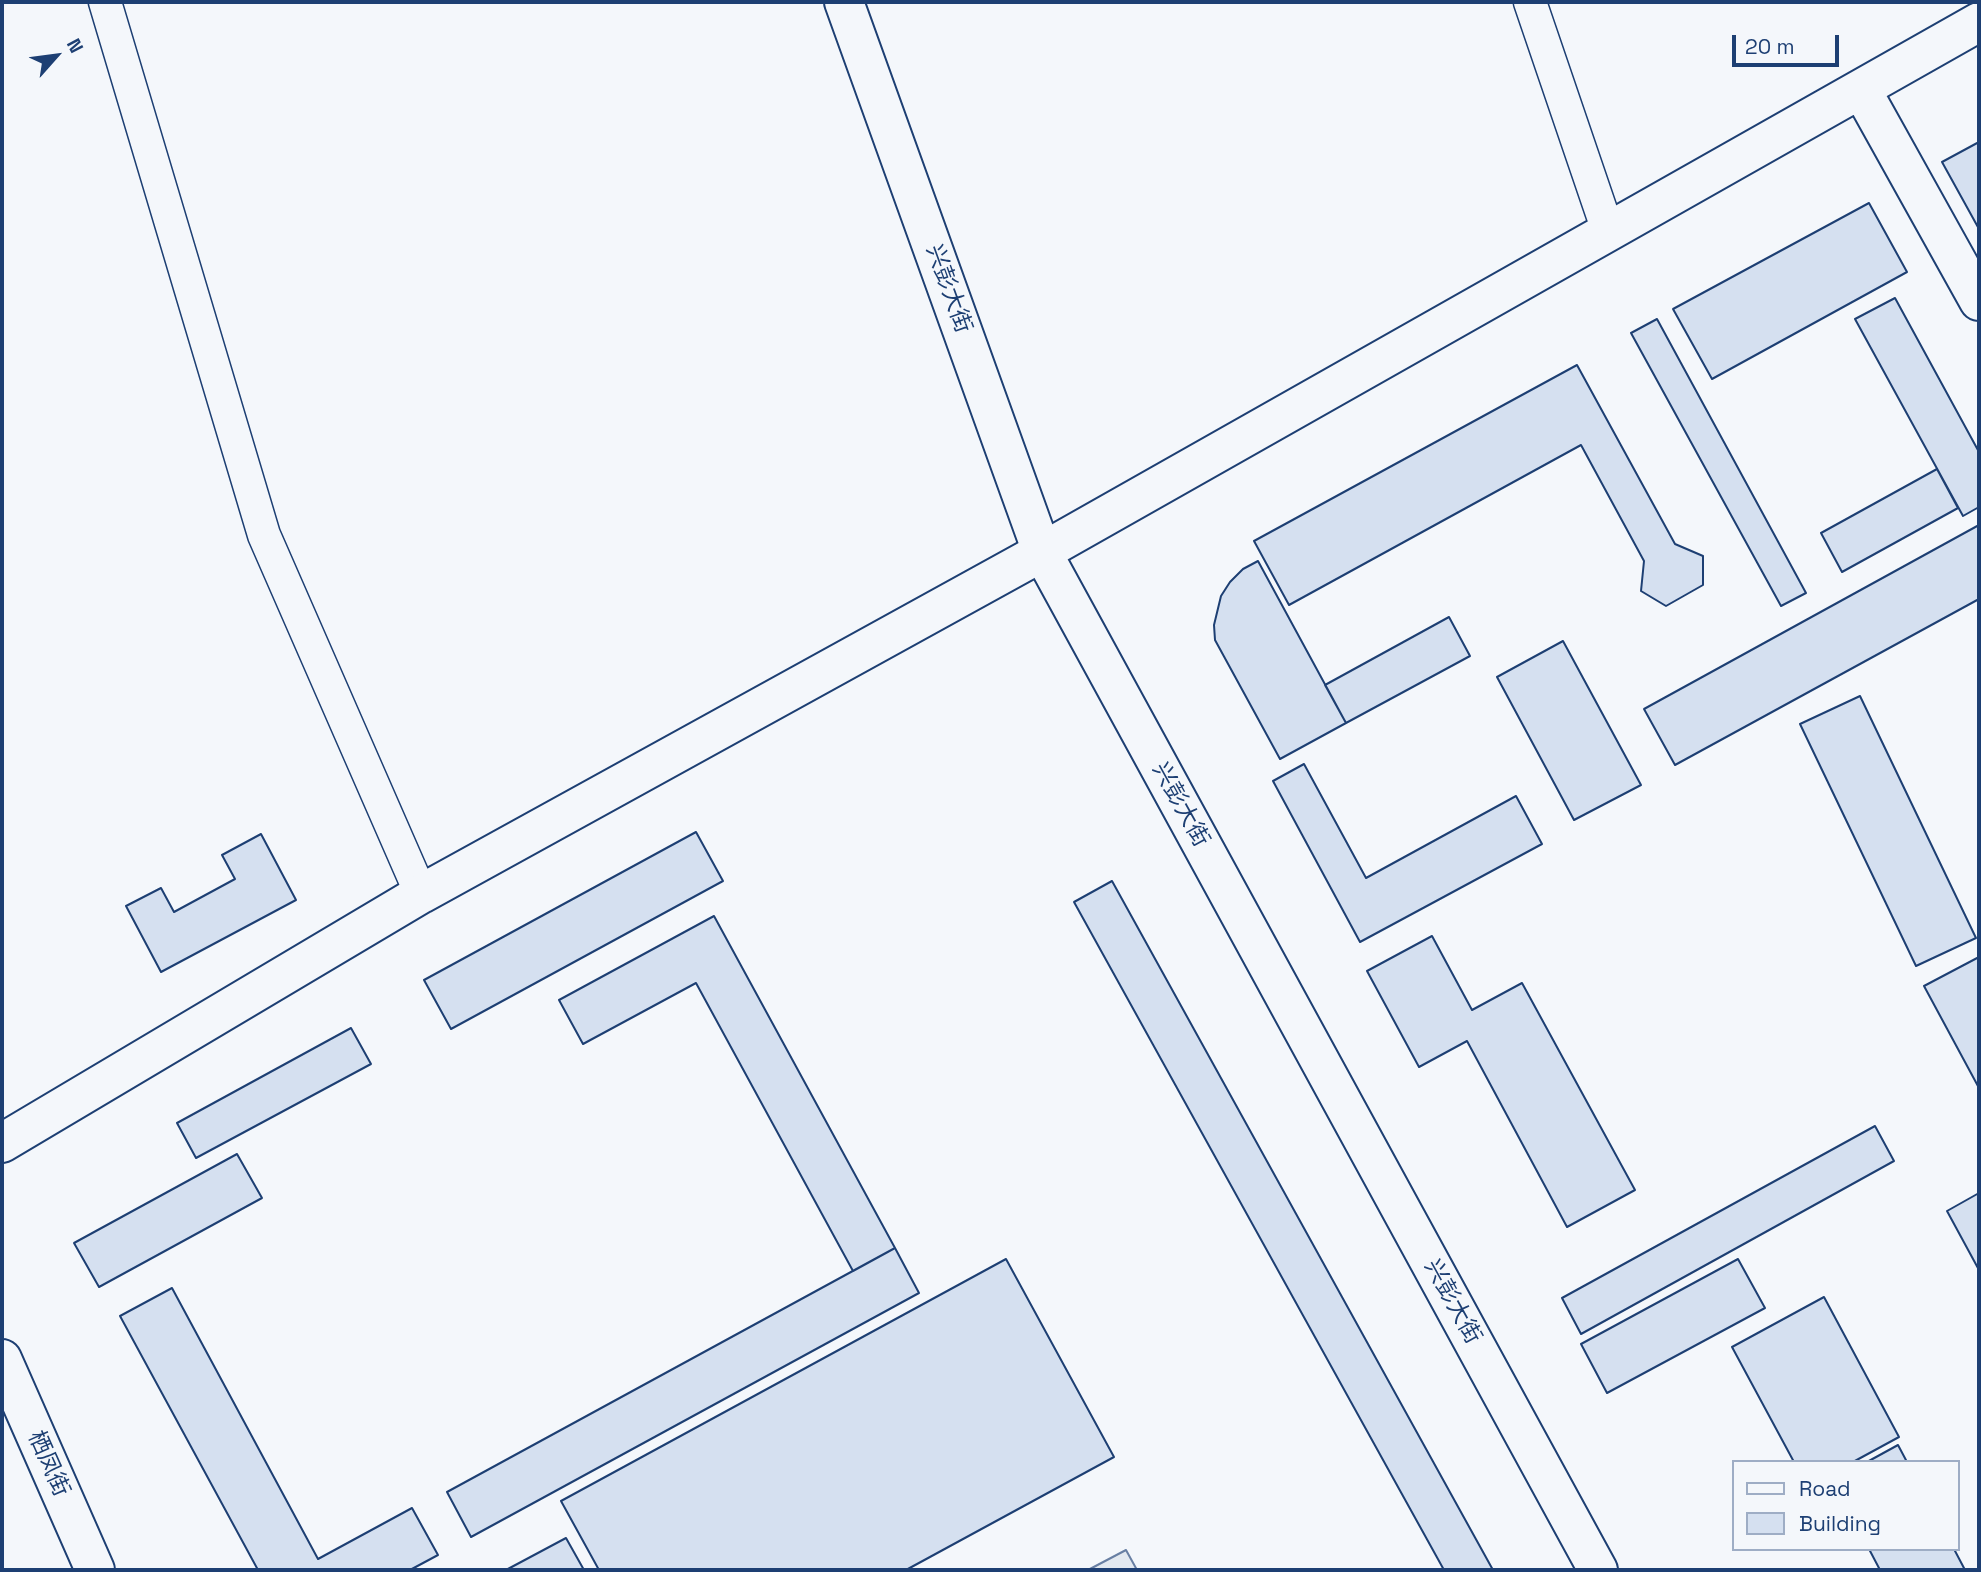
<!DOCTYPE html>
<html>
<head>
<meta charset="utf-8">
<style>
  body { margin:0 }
  #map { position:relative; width:1981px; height:1572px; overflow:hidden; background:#f4f7fb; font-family:"Space Grotesk",sans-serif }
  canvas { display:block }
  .frame { position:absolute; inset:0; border:4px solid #1d3f73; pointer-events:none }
  .legend { position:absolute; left:1732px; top:1460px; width:228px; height:91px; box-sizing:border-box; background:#f4f7fb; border:2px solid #9eadc5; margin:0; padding:9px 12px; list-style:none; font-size:21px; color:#1d3f73 }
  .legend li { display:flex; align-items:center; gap:14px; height:35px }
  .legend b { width:35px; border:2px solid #9eadc5 }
  .north { position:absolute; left:21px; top:21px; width:70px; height:70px; -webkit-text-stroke:5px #f4f7fb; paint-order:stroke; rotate:62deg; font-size:19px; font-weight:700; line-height:28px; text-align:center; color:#1d3f73 }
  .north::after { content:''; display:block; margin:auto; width:24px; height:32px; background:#1d3f73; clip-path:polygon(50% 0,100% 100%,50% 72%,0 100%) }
  .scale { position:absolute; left:1732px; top:35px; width:107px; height:32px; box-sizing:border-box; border:4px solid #1d3f73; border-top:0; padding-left:9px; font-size:21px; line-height:24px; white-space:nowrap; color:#1d3f73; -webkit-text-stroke:5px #f4f7fb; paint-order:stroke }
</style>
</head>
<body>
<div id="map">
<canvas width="1981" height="1572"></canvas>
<div class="frame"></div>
<ul class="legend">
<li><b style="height:9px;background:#f4f7fb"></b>Road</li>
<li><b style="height:19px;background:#d5e0f0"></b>Building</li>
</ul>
<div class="north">N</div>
<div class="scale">20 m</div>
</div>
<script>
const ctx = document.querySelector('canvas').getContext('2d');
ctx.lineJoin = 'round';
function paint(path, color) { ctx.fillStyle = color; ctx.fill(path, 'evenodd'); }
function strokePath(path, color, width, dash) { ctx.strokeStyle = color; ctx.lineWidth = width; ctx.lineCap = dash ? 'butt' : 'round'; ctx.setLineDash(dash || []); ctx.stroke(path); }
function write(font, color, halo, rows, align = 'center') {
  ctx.font = font + ' "Space Grotesk","Noto Sans SC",sans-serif'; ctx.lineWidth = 5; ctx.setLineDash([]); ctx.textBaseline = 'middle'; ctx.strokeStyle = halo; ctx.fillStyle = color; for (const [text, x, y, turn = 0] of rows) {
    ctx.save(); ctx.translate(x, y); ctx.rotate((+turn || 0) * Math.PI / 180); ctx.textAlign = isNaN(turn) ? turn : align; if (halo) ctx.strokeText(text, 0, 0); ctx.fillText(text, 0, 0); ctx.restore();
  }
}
const green = new Path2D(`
  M1126 1550 1137 1570H1088Z`);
paint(green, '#e3e9f0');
strokePath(green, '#687fa3', 2);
const building = new Path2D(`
  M1979 142V229L1942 162Z
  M1869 203 1907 272 1712 379 1673 309Z
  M1895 298 1979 452V507L1963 516 1855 319Z
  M1657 319 1806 593 1781 606 1631 333Z
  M1577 365 1675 544 1703 556V585L1666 606 1641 591 1644 561 1581 445 1289 605 1254 541Z
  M1937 469 1958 508 1842 572 1821 533Z
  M1979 525V599L1675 765 1644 709Z
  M1258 561 1346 723 1280 759 1215 640 1214 625 1221 596 1230 582 1243 569Z
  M1449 617 1470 656 1346 723 1325 685Z
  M1563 641 1641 785 1574 820 1497 677Z
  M1860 696 1976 938 1916 966 1800 724Z
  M1304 764 1366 878 1516 796 1542 844 1360 942 1273 781Z
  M696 832 723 881 451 1029 424 980Z
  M261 834 296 900 161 972 126 906 161 888 174 912 235 879 222 855Z
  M1112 881 1493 1570H1444L1074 902Z
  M714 916 895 1248 853 1271 696 983 583 1044 559 1000Z
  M1432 936 1472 1010 1522 983 1635 1190 1567 1227 1467 1041 1419 1067 1367 971Z
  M1979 957V1088L1924 986Z
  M351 1028 371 1064 196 1158 177 1123Z
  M1875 1126 1894 1161 1581 1334 1562 1298Z
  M237 1154 262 1198 99 1287 74 1243Z
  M1979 1193V1270L1947 1211Z
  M895 1248 919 1293 471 1537 447 1492Z
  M1006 1259 1114 1457 906 1570H599L561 1501Z
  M1738 1259 1765 1308 1607 1393 1581 1344Z
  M172 1288 318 1559 412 1508 438 1555 410 1570H258L120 1316Z
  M1824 1297 1899 1437 1853 1462H1794L1732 1347Z
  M1898 1445 1907 1462H1867Z
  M566 1538 584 1570H506Z
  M1869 1549H1954L1965 1570H1880Z`);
paint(building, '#d5e0f0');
strokePath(building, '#1d3f73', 2);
const minor = new Path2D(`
  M105 2 264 535 421 894
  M1530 2 1608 231`);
const tertiary = new Path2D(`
  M1861 89 1979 301
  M2 1143 421 894 1042 552 1979 22`);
const secondary = new Path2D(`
  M2 1359 95 1570`);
const trunk = new Path2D(`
  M844 2 1042 552 1598 1570`);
strokePath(minor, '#1d3f73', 35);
strokePath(tertiary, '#1d3f73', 42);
strokePath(secondary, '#1d3f73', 42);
strokePath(trunk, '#1d3f73', 42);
strokePath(minor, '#f4f7fb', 32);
strokePath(tertiary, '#f4f7fb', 38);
strokePath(secondary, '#f4f7fb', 38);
strokePath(trunk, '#f4f7fb', 38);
write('23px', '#1d3f73', '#f4f7fb', [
  ["兴彭大街",948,289,70],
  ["兴彭大街",1180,805,61],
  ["兴彭大街",1452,1302,61],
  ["栖凤街",48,1464,66]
]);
</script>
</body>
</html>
